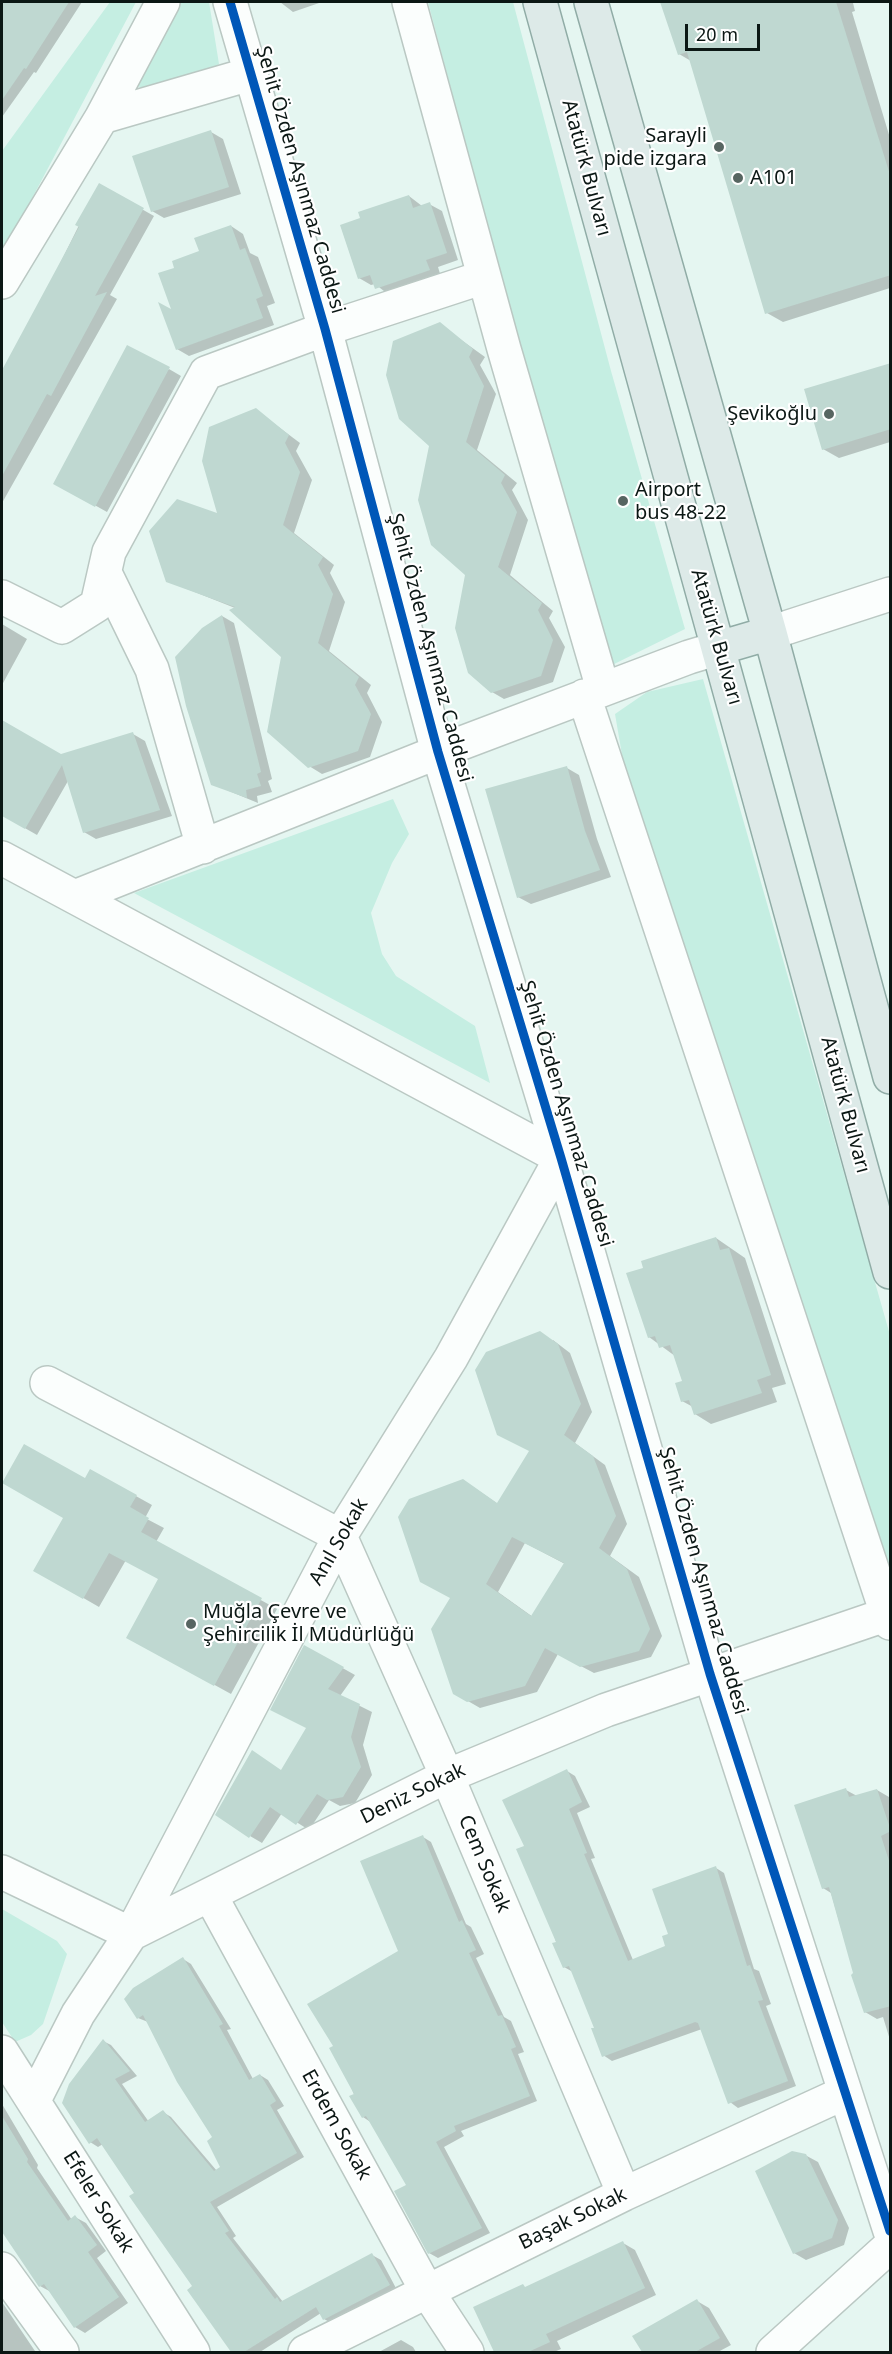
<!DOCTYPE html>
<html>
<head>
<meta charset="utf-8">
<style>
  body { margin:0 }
  #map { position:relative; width:892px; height:2354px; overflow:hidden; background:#e5f6f1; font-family:"Noto Sans",sans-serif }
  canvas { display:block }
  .frame { position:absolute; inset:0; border:3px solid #0b1714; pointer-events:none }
  .scale { position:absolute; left:685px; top:24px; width:75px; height:27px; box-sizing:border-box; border:3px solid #0b1714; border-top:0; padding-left:8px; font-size:18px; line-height:21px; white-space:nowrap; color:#0b1714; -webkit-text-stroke:4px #fff; paint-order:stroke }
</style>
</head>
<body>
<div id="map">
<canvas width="892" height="2354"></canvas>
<div class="frame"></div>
<div class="scale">20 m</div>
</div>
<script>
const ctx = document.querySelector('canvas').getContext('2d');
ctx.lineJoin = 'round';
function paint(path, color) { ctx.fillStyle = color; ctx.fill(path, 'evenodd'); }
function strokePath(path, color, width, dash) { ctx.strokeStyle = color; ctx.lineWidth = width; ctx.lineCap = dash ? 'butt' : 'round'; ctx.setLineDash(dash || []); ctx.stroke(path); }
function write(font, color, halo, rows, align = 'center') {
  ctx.font = font + ' "Noto Sans",sans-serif'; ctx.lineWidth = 4.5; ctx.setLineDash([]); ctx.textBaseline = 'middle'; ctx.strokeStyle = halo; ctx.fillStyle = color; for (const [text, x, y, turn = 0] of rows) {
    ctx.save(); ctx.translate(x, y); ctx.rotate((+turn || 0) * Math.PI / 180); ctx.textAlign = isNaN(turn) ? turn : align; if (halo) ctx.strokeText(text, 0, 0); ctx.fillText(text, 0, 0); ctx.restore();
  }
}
paint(new Path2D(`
  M110 2H136L2 255V151Z
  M175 2H209L219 64 214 68 147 89 137 86Z
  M428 2H513L611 371 685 629 604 669Z
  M703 679 890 1335V1575L731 1084 626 778 615 714 647 692Z
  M393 799 409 834 392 863 371 913 382 954 396 976 475 1026 490 1083 134 893Z
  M2 1909 57 1941 67 1954 43 2024 31 2035 15 2042 2 2022Z`), '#c5eee2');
paint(new Path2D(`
  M3 2H82L36 73 34 72 2 117Z
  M280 2H322L293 12Z
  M662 2H858L853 3 855 11 852 12 890 138V288L783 322 767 313 691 61 679 54Z
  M211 132 223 139 241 194 164 218 152 211Z
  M99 185 154 216 110 295 117 299 2 503V380Z
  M409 196 422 206 429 204 442 211 458 260 438 267 441 277 389 295 375 284 371 285 359 278Z
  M231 226 243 234 250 253 258 257 275 303 267 306 274 325 189 356 177 349 174 312 176 269 201 252Z
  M439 324 485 357 480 365 496 394 477 450 517 483 512 490 528 520 510 575 553 611 549 618 565 647 553 682 504 699 492 692 467 574 430 445Z
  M890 364V442L839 458 823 449Z
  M169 369 181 376 107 512 55 483Z
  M256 410 300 443 296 451 312 480 294 533 334 565 330 573 345 602 329 651 371 685 367 693 382 722 370 757 322 774 309 766 283 656 235 608 167 581 219 515Z
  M222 616 234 623 272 779 268 781 272 792 257 796 258 803 212 784Z
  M2 624 27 639 2 685Z
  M2 722 61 756 133 734 145 741 172 816 96 839 84 832 68 781 37 835 2 815Z
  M567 768 579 775 597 839 611 877 531 904 518 897Z
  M716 1238 745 1258 786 1384 772 1388 777 1402 711 1424 695 1414 693 1407 682 1401 684 1382 675 1356 649 1337Z
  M553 1340 570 1353 592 1412 575 1443 605 1465 627 1524 610 1556 639 1577 662 1636 651 1657 594 1673 558 1654 537 1692 480 1708 454 1693 452 1598 463 1480 498 1504 530 1452ZM525 1543 565 1564 533 1617 498 1592Z
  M91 1471 152 1505 145 1518 164 1528 156 1542 277 1609 231 1694 144 1646 159 1579 126 1560 99 1607 35 1570Z
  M305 1647 355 1675 340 1696 372 1712 363 1745 372 1775 355 1803 340 1806 329 1800 309 1830 282 1813 262 1843 250 1836 282 1771 307 1728Z
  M567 1771 575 1776 590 1807 577 1813 595 1858 591 1859 633 1960 667 1947 670 1935 716 1868 724 1873 754 1969 759 1971 771 2004 766 2006 796 2086 738 2108 730 2102 702 2029 612 2061 603 2055 596 2028 573 1972 564 1967 526 1847Z
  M846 1790 857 1796 877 1790 889 1797 890 1802V2040L883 2017 877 2019 865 2012 831 1893 823 1888Z
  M423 1837 431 1842 466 1924 471 1927 484 1954 476 1958 504 2017 511 2021 524 2052 518 2054 537 2101 461 2131 464 2136 444 2147 490 2233 438 2258 429 2253 408 2186 372 2123 363 2117 335 2047 400 1951Z
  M183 1959 191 1964 231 2029 227 2030 253 2079 260 2075 268 2080 284 2106 277 2110 304 2157 217 2207 236 2236 233 2238 283 2302 372 2255 381 2260 397 2290 333 2324 324 2319 321 2313 260 2352H233L189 2290 194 2286 103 2144 98 2147 90 2142 103 2041 111 2045 137 2076 122 2084 149 2122 163 2112 171 2117 217 2171 222 2168 214 2138 148 2022 138 2018Z
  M2 2104 38 2165 37 2168 72 2220 75 2217 86 2223 106 2251 97 2258 128 2303 85 2333 75 2327 51 2292 40 2286 2 2230Z
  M805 2155 818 2162 849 2228 844 2245 806 2260 794 2253Z
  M623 2243 635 2250 656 2295 557 2341 561 2349 554 2352H495L475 2308 526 2288Z
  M697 2301 709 2308 731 2345 718 2352H643L634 2337Z
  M2 2302 35 2351 32 2352H2Z
  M401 2340 413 2347 416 2352H379Z`), '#0003');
paint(new Path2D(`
  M2 2H69L26 69 24 68 2 100Z
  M660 2H836L891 178V275L765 314 687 52 678 55Z
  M211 130 229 187 151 212 132 156Z
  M99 183 144 208 95 296 107 292 51 396 47 394 2 476V370L79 227 75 225Z
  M409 195 413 208 430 202 447 253 426 260 430 270 375 289 370 275 358 279 340 225 360 218 358 212Z
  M231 225 240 250 245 248 263 296 256 299 263 318 176 350 158 302 171 309 158 273 174 268 172 261 199 251 194 238Z
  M440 322 473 349 469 357 484 386 466 442 505 475 501 483 517 512 498 567 542 603 538 610 553 640 541 676 491 693 468 673 455 628 465 575 431 545 418 500 429 446 399 419 386 375 393 341Z
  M127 345 170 367 95 507 53 484Z
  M891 363V429L822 450 804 389Z
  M256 408 289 435 285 443 300 472 283 525 323 557 318 565 333 594 318 643 359 677 355 685 371 714 358 751 308 768 267 732 281 657 229 610 235 607 166 582 149 531 177 499 217 513 202 461 209 427Z
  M222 615 261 772 257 774 261 786 246 790 247 798 211 785 186 706 175 657 202 628Z
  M2 720 61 754 133 732 160 810 83 833 62 765 25 829 2 816Z
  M567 766 585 831 600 870 517 898 485 789Z
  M716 1237 720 1250 729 1248 771 1375 757 1380 762 1393 694 1415 689 1400 681 1402 675 1383 682 1381 670 1345 659 1348 655 1336 648 1338 626 1273 643 1268 641 1261Z
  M540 1331 558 1344 581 1404 564 1435 593 1456 616 1516 599 1548 627 1569 650 1629 639 1651 580 1667 545 1648 525 1686 467 1702 453 1694 431 1629 450 1598 420 1582 398 1517 409 1499 463 1479 497 1503 529 1451 497 1435 475 1370 486 1352ZM512 1537 564 1563 531 1616 486 1584Z
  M24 1444 85 1478 90 1469 137 1495 130 1507 149 1518 141 1532 262 1598 214 1686 126 1638 158 1579 109 1553 83 1599 33 1571 63 1518 2 1483Z
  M304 1645 344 1667 328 1689 360 1704 351 1737 361 1767 343 1797 327 1800 317 1794 296 1825 270 1807 249 1838 215 1815 252 1750 281 1770 306 1728 270 1710Z
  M567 1769 582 1802 569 1809 587 1853 584 1854 628 1961 665 1946 662 1936 668 1934 652 1889 716 1866 747 1966 750 1965 763 2000 758 2001 788 2081 728 2104 698 2023 695 2022 602 2057 591 2028H594L569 1966 563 1968 552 1943 556 1942 516 1849 524 1846 502 1800Z
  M846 1788 849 1797 877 1789 891 1831 881 1836 891 1867V2006L864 2013 851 1975 853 1973 829 1887 822 1889 794 1805Z
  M423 1835 459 1922 462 1920 476 1950 469 1953 498 2016 502 2015 516 2047 511 2049 530 2096 454 2126 456 2131 436 2142 482 2228 428 2254 394 2191 406 2185 366 2116 362 2118 349 2096 354 2094 329 2048 333 2046 307 2004 398 1951 360 1861Z
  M183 1957 223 2024 219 2026 249 2080 260 2074 276 2101 270 2105 297 2153 210 2202 229 2231 225 2233 275 2299 277 2297 280 2302 372 2253 390 2285 323 2320 316 2307 244 2352H231L187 2290 192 2286 129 2196 134 2193 97 2138 89 2144 62 2103 69 2084 103 2039 130 2071 115 2079 145 2122 163 2110 214 2171 220 2167 207 2141 212 2137 177 2082 143 2015 137 2019 124 1999 133 1988Z
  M2 2116 28 2159 27 2162 68 2221 75 2215 97 2245 88 2252 119 2297 74 2328 44 2284 39 2287 2 2232Z
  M792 2151 806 2154 838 2220 832 2238 793 2254 755 2171Z
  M623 2241 645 2288 546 2334 550 2342 528 2352H494L473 2307 523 2284 525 2287Z
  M697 2299 720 2338 695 2352H642L632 2336Z`), '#bfd8d1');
const minor = new Path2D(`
  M163 2 102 117 250 74
  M230 2 325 329 438 752 561 1158 710 1674 890 2231
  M409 2 504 349 603 689
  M2 282 102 117
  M105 573 152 669 203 847
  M2 597 62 627 97 605 109 552 206 373 325 329 484 277
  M770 633 890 594
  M584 696 890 1623
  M2 858 561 1158 451 1358 340 1536 131 1934 2 1872
  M77 896 438 752 689 657 719 648
  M47 1383 340 1536 447 1776 624 2194
  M210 1895 427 2291 467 2352
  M2 2052 193 2352
  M34 2100 78 2014 131 1934 447 1776 606 1710 888 1614
  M2 2269 62 2352
  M305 2352 624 2194 844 2093
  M773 2352 890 2246`);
const major = new Path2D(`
  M540 2 890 1272
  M591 2 770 633 890 1077
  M719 648 770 633`);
strokePath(minor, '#bac8c3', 36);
strokePath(major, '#90aca6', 36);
strokePath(minor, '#fbfefd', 33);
strokePath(major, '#ddeae8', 33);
strokePath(new Path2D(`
  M230 2 325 329 438 752 561 1158 710 1674 890 2231`), '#0057b8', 9);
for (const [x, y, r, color] of [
  [719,147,6,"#576561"],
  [738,178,6,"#576561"],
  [829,414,6,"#576561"],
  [623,501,6,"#576561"],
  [191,1624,6,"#576561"]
]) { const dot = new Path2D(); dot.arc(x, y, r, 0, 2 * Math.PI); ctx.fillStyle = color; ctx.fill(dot); strokePath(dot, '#fff', 2); }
write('20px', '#0b1714', '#fff', [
  ["Sarayli",707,136,"right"],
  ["pide izgara",707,159,"right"],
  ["A101",750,178],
  ["Şevikoğlu",817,414,"right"],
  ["Airport",635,490],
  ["bus 48-22",635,513],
  ["Muğla Çevre ve",203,1612],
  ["Şehircilik İl Müdürlüğü",203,1635]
], 'left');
write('20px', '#0b1714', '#fff', [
  ["Atatürk Bulvarı",586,168,75],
  ["Şehit Özden Aşınmaz Caddesi",300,180,74],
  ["Atatürk Bulvarı",716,637,74],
  ["Şehit Özden Aşınmaz Caddesi",430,648,75],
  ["Atatürk Bulvarı",845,1105,75],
  ["Şehit Özden Aşınmaz Caddesi",566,1114,73],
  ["Anıl Sokak",339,1542,-60],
  ["Şehit Özden Aşınmaz Caddesi",703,1581,74],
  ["Deniz Sokak",413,1794,-26],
  ["Cem Sokak",484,1864,67],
  ["Erdem Sokak",336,2125,61],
  ["Efeler Sokak",98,2202,58],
  ["Başak Sokak",573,2219,-26]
]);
</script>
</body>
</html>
